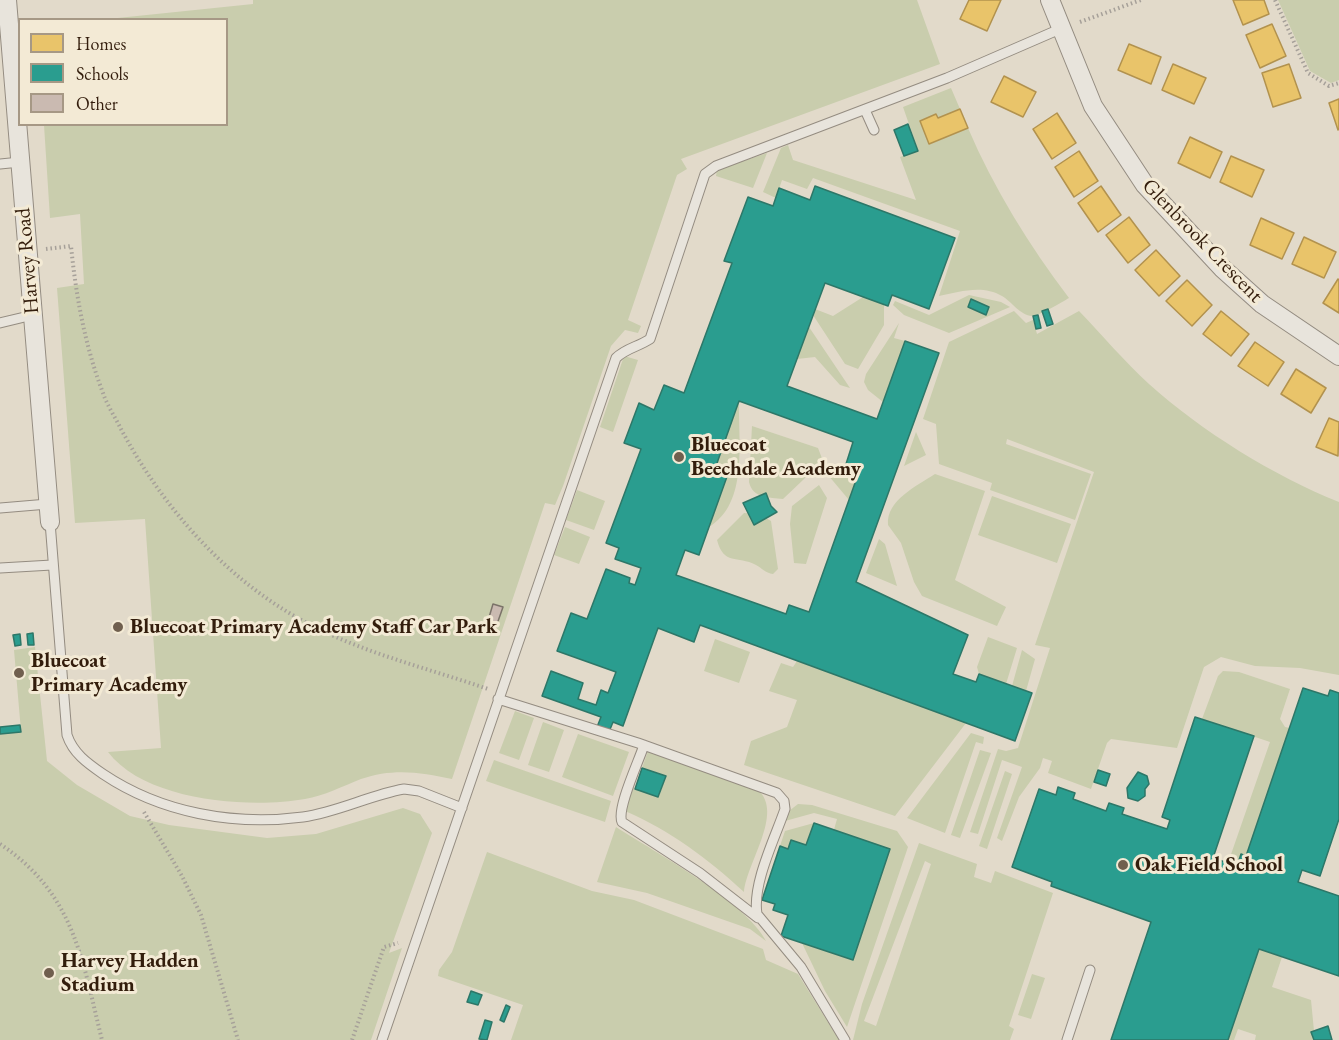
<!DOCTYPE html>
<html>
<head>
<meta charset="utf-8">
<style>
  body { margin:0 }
  #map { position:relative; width:1339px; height:1040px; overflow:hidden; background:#e2daca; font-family:"EB Garamond",serif }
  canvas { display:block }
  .legend { position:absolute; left:18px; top:18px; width:210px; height:108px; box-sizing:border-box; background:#f3ead5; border:2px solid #a69885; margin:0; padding:8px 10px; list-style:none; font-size:18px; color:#331d0c }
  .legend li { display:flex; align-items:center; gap:12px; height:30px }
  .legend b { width:30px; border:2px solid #a69885 }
</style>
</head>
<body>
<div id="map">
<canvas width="1339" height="1040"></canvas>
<ul class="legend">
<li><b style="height:16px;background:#e9c46a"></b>Homes</li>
<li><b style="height:16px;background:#2a9d8f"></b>Schools</li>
<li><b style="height:16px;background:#cabab1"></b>Other</li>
</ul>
</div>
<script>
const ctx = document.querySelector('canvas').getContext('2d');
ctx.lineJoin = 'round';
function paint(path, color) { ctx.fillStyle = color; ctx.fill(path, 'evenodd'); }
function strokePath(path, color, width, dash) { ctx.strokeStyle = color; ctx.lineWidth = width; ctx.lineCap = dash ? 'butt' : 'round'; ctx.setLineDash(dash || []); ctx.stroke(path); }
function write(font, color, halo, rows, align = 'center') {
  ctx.font = font + ' "EB Garamond",serif'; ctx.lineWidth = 6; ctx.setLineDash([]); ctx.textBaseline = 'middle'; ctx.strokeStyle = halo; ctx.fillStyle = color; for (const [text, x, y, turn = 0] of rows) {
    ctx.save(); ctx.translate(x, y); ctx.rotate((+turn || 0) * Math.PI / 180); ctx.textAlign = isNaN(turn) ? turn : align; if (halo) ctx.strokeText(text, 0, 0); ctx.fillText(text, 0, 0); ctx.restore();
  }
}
paint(new Path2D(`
  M253 0H917L940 64 681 159 687 169 677 175 628 320 641 326 638 333 625 330 611 346 563 486 555 505 545 503 452 779C421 772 392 768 361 779 343 786 324 796 305 799 249 809 145 801 108 752L161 748 145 519 75 523 57 288 84 284 80 214 50 218 44 125 226 124V20L108 19 253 4Z
  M1278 0H1339V80L1331 83 1310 71Z
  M951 88 960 109 938 118 936 114 920 122 930 144 968 128C994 189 1029 245 1069 298 1062 302 1039 316 1032 316 1021 316 1011 301 1002 296 982 284 959 292 939 296L960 231 813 178 807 189 782 180 776 198 763 192 781 148 788 145 793 160 916 200 900 157 918 150 903 107Z
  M767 153 753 188 716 176 717 170Z
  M969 295 1001 302 1010 307 949 333 904 315 893 305 895 301 929 315Z
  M863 297 884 304V325L858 369 845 364 813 315 815 309 833 316Z
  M1014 311 1026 323 1033 320 1037 334 1079 311C1102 335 1124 361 1149 384 1201 431 1274 476 1339 502V675L1300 668 1255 666 1221 657 1204 667 1177 748 1111 739 1107 743 1091 789 1048 773 1052 761 1043 758 1040 768 1019 797 1002 841 997 838 1022 767 1002 760 978 834 970 832 998 749 1006 751 1018 748 1050 648 1035 645 1094 472 1007 439 1006 444 1091 474 1075 520 990 490 992 483 939 464 936 424 923 419 949 342Z
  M899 323 894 338 905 341 883 402 868 390 864 382 866 374Z
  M809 327 850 388 840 385 815 357 797 359Z
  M624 356 638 360 613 432 600 427Z
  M739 401C738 441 749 503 709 527L716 466Z
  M752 426 818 448 823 461 783 499C769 497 753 499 749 482Z
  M916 432 926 455 904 466Z
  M846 464 860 469 849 500 828 475Z
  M935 474 985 491 955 580 1006 607 997 626 922 596 914 582 901 543 888 525C886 500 917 486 935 474Z
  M819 485 827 498 806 564 794 563 790 524 792 506Z
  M577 490 605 501 594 530 566 520Z
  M992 496 1071 524 1057 563 978 535Z
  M744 513 759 514 771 521 778 569 773 574C765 573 762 568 756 565 737 555 724 566 717 540Z
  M565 527 590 537 579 564 554 555Z
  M879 539 885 544 897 586 866 573Z
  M988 637 1017 648 1006 684 979 674 977 667Z
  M715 639 750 652 739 683 704 671Z
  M35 647 47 761 77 785 130 816 169 825 267 838 316 834 403 808 420 814 432 833 389 953 402 948 371 1040H0V734L21 731 14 650Z
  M1022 650 1035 659 1026 691 1012 686Z
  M797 661 966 723 895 816 744 765 751 741 787 727 797 700 769 691 781 663 793 667Z
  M1223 671 1239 672 1290 689 1280 719 1285 727 1290 728 1246 856 1241 855 1237 866 1228 863 1270 742 1202 719 1218 676Z
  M515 711 534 718 519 760 499 753Z
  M543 722 564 730 549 772 528 765Z
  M971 733 984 737 983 744 976 742 945 833 907 818Z
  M578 734 629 752 613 796 562 777Z
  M980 750 991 753 960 838 951 835Z
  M648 751 758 790C784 813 747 862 744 892 707 858 671 831 625 811L633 788 659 796 666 776 642 768Z
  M494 760 611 801 605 822 486 781Z
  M1005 771 1012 774 987 849 979 846Z
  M798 804 812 805 897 831 908 847 847 1027 825 991 802 943 837 819 814 813 785 821 789 811Z
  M814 823 806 845 791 840 788 849 780 846 785 831Z
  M616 827C655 852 746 902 766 941L750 929 647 893 597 882Z
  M919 843 977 864 974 877 991 883 995 871 1053 893 1009 1026 1014 1029 1010 1040H853L862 1004ZM925 861 931 864 876 1026 864 1021Z
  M487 852 592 891 634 900 763 949 766 960 798 974 839 1040H511L523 1005 438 976 439 970 452 952Z
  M1259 949 1282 957 1272 987 1311 1000 1314 1031 1311 1032 1314 1040H1255L1256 1035 1238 1029 1234 1040H1228Z
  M1032 974 1045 978 1031 1019 1018 1015Z`), '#c9cdad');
const homes = new Path2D(`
  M969 0H1001L987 31 960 19Z
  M1233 0H1264L1269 14 1243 25Z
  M1272 24 1286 56 1260 68 1246 35Z
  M1129 44 1161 57 1151 84 1118 70Z
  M1173 64 1206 78 1194 104 1162 90Z
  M1289 64 1301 98 1273 107 1262 73Z
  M1004 76 1036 92 1023 117 991 102Z
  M1339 99V129L1338 130 1329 103Z
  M960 109 968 128 929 144 920 121 936 114 938 118Z
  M1057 113 1076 143 1052 159 1033 129Z
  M1190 137 1222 152 1210 178 1178 163Z
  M1079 151 1098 181 1074 197 1055 167Z
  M1231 156 1264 170 1252 197 1220 182Z
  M1101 186 1121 215 1098 232 1078 203Z
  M1129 217 1150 245 1128 263 1106 235Z
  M1261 218 1294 233 1282 259 1250 245Z
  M1304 237 1336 252 1324 278 1292 264Z
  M1156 250 1180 276 1159 296 1135 270Z
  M1338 279 1339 280V313L1323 303Z
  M1187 280 1212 305 1192 326 1166 301Z
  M1221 311 1249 334 1231 356 1203 334Z
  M1255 342 1284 362 1268 386 1238 366Z
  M1296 369 1326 388 1311 413 1281 394Z
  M1329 418 1339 422 1338 456 1316 447Z`);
paint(homes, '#e9c46a');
strokePath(homes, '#b2924e', 1.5);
const schools = new Path2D(`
  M908 124 918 151 904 156 894 130Z
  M815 186 955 238 929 309 892 295 888 306 825 283 787 386 877 419 905 341 939 353 856 582 968 635 953 674 976 682 979 674 1032 693 1015 741 700 625 694 642 658 628 623 726 613 722 609 732 597 727 601 717 542 696 551 671 583 683 578 699 596 705 601 690 608 693 616 672 557 651 571 613 587 619 606 569 630 578 629 583 635 585 641 568 615 559 619 548 606 543 641 449 624 443 639 403 654 410 664 385 684 393 732 263 724 261 748 197 773 206 779 188 810 200ZM739 401 853 442 846 464 860 469 809 612 789 605 786 614 676 575 685 550 699 555 729 471 716 466Z
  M971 299 989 307 986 315 968 307Z
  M1048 309 1053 324 1047 326 1042 311Z
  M1038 315 1041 328 1036 329 1033 316Z
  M766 493 771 506 777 512 754 525 743 503Z
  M33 633 34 645H28L27 634Z
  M20 634 21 645 15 646 13 635Z
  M1303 688 1328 696 1330 690 1339 693V819L1320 876 1302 870 1298 882 1339 896V976L1259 949 1228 1040H1111L1151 922 1051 886 1052 882 1012 867 1039 789 1056 795 1058 787 1075 793 1073 799 1106 811 1109 803 1124 808 1122 814 1167 829 1170 820 1162 817 1195 717 1254 736 1213 858 1237 866 1241 854 1246 856Z
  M20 725 21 732 0 734V727Z
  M642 768 666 776 658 797 635 789Z
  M1098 770 1110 774 1106 786 1094 782Z
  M1138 772 1147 776 1149 784 1145 789V796L1138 801 1128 798 1127 788Z
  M814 823 890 849 853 960 781 936 788 915 773 910 775 904 762 900 780 846 788 849 791 840 806 845Z
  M471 991 482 995 478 1005 467 1002Z
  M506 1005 510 1007 504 1022 500 1020Z
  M485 1020 492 1022 487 1040 479 1039Z
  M1328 1026 1332 1040H1314L1311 1032Z`);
paint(schools, '#2a9d8f');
strokePath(schools, '#2d7768', 1.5);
const building = new Path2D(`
  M493 604 503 607 496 627 487 624Z`);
paint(building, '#cabab1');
strokePath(building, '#7b7369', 1.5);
const service = new Path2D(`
  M865 110 874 130
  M0 164 20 162
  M0 323 33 315
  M0 508 48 504
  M50 522 67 735C73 753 87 763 103 774 161 813 234 826 303 817 338 812 370 795 404 789L419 791 462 808
  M0 568 52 565
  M498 699 638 743 777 793 784 801 785 809C775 838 752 884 757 914L801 967 845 1040
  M644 745C639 761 616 809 622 822L700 873 758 918
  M382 1040 616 358C626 348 638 347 650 339L705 174 716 166 947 78 1060 29
  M1067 1040 1090 970`);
const minor = new Path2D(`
  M7 0 50 522
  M1050 0 1093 106 1145 185 1222 268 1262 304 1339 356`);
strokePath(service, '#948c81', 11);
strokePath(minor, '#948c81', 20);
strokePath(new Path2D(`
  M1275 0 1308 73 1329 86 1339 83
  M1080 22 1141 0
  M46 249 71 246C76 296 85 346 103 393 107 405 115 417 121 429 161 504 221 574 296 617 355 651 424 667 488 689
  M144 812 182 876 201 915 238 1040
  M0 844C75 894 82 960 102 1040
  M352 1040 384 947 398 943`), '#a6a099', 4, [1.5, 3]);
strokePath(service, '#e8e4dc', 9);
strokePath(minor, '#e8e4dc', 18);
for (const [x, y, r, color] of [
  [679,457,6,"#705f4e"],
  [118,627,6,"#705f4e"],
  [19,673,6,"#705f4e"],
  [1123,865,6,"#705f4e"],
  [49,973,6,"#705f4e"]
]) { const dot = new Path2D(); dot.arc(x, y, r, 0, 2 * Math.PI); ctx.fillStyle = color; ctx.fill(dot); strokePath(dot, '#f3ead5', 2); }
write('21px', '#331d0c', '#f3ead5', [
  ["Glenbrook Crescent",1202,241,46],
  ["Harvey Road",28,261,-95]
]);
write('bold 21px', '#331d0c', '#f3ead5', [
  ["Bluecoat",691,445],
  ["Beechdale Academy",691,469],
  ["Bluecoat Primary Academy Staff Car Park",130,627],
  ["Bluecoat",31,661],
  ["Primary Academy",31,685],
  ["Oak Field School",1135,865],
  ["Harvey Hadden",61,961],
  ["Stadium",61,985]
], 'left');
</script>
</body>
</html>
